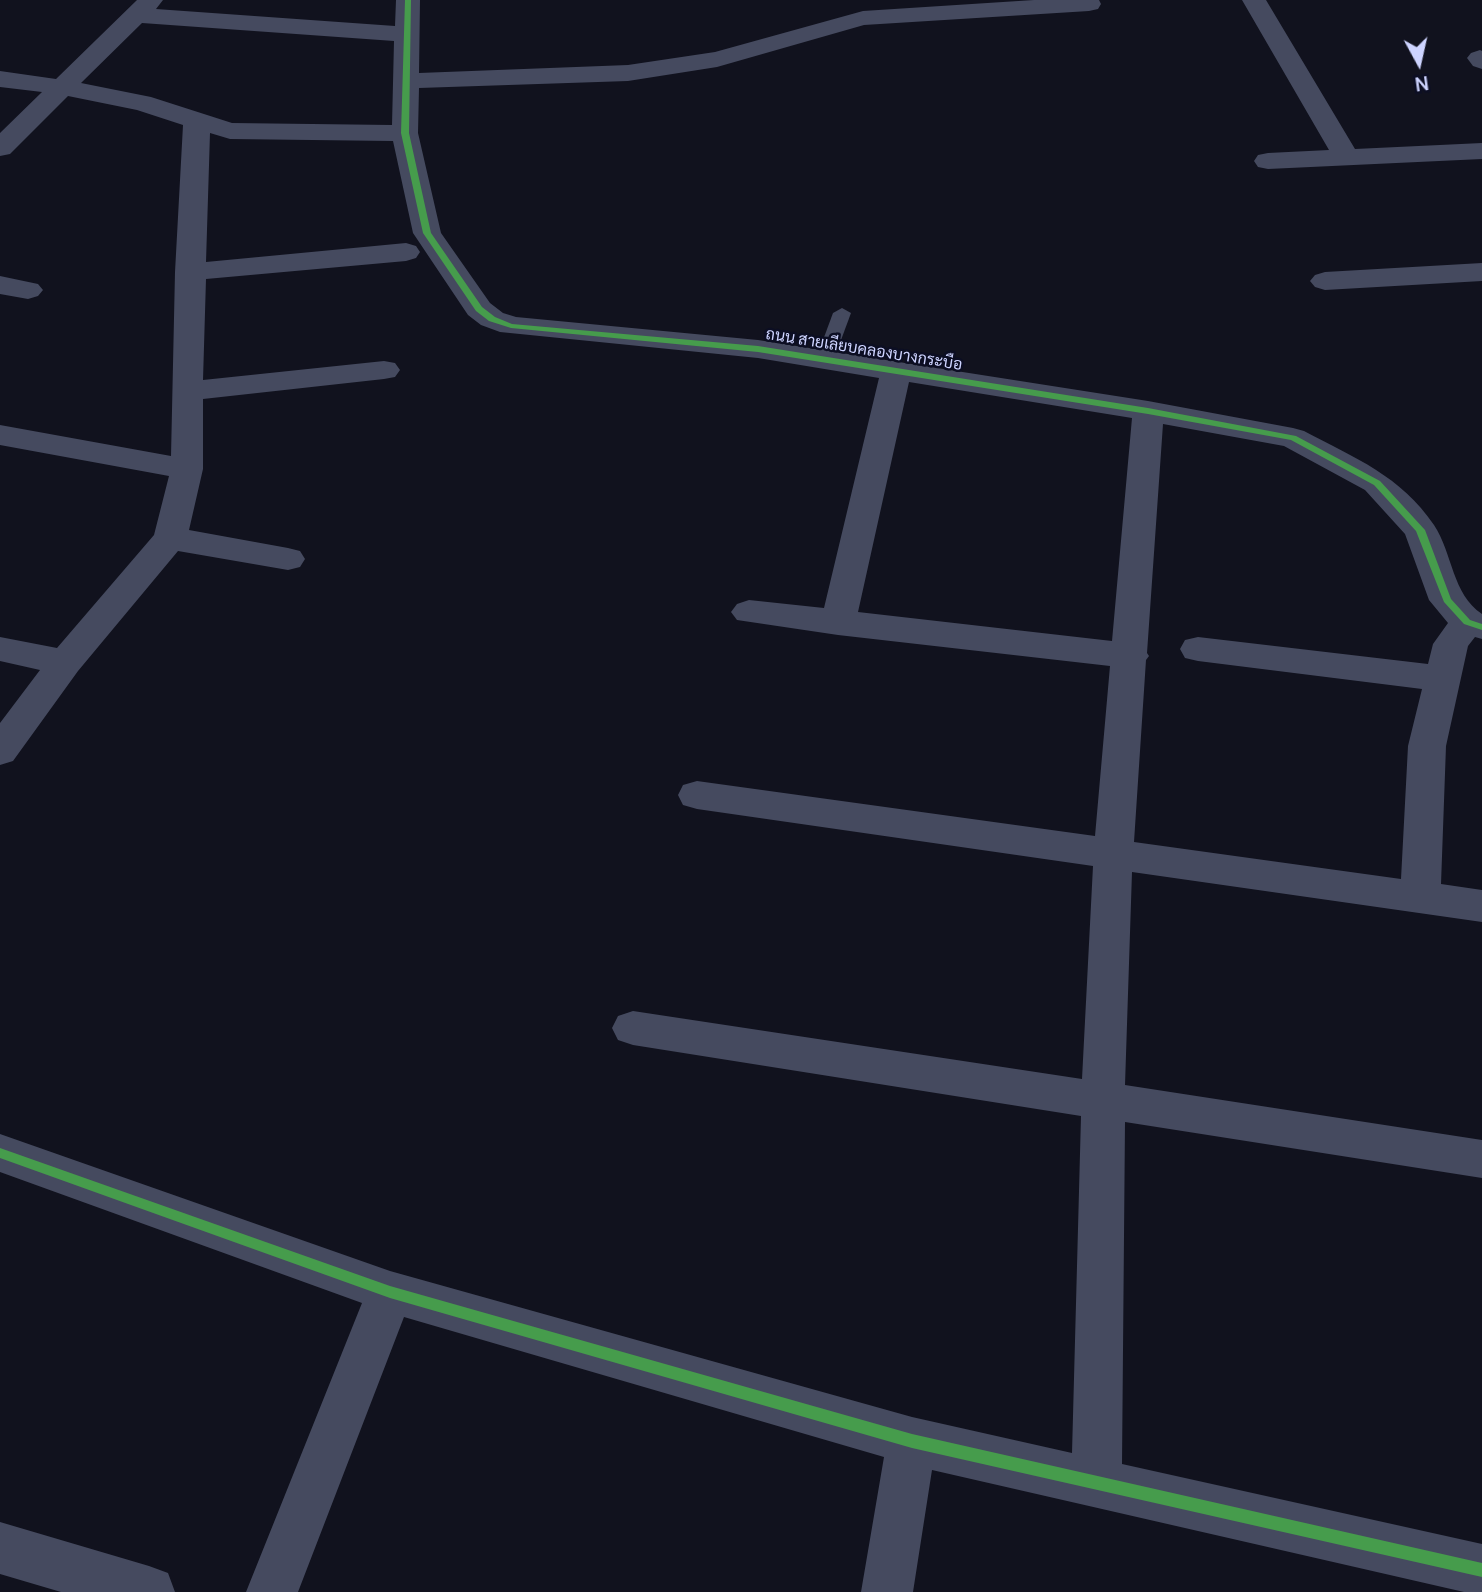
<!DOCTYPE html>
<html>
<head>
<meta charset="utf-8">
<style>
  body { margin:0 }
  #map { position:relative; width:1482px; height:1592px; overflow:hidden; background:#11121e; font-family:Manrope,sans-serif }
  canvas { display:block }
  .north { position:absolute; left:1384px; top:28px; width:70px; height:70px; -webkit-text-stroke:5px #0c0e23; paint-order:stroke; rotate:172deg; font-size:19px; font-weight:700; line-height:28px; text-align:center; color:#ced4ff }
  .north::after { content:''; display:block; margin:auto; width:24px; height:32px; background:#ced4ff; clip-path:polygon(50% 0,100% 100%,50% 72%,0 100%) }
</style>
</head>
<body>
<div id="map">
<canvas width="1482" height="1592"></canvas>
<div class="north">N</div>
</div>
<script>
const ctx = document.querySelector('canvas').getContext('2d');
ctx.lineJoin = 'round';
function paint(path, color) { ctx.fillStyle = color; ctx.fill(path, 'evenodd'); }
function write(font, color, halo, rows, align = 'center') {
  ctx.font = font + ' Manrope,Sarabun,sans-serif'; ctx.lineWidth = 5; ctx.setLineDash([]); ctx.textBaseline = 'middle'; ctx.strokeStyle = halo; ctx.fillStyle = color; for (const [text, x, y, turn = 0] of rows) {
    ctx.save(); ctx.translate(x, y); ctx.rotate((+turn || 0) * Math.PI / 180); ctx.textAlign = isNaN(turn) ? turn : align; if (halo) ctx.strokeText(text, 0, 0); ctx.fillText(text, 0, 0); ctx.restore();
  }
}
paint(new Path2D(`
  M842 308 851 313 834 359 825 364 819 363 816 359 833 313Z`), '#454a5f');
paint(new Path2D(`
  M137 0H163L156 9 395 26 396 0H420L419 73 628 65 715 52 863 11 1034 0H1099L1101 4 1098 9 1089 11 864 25 717 67 628 81 419 88 418 133 441 233 490 303 503 313 516 317 758 340 1148 401 1293 428 1304 431C1355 458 1401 476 1434 525 1453 554 1452 594 1482 614V639L1475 637 1468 646 1446 746 1441 884 1482 890V922L1132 872 1125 1085 1482 1140V1178L1125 1122 1122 1464 1482 1544V1592H1464L932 1470 913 1592H861L884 1457 404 1317 298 1592H246L362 1303 0 1172V1134L390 1271 912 1417 1072 1453 1081 1116 633 1045 618 1040 612 1028 618 1016 633 1011 1082 1079 1093 866 697 809 683 805 678 795 683 785 697 781 1095 836 1110 666 838 635 737 620 731 612 737 604 749 600 824 608 879 378 758 358 500 332 481 325 468 315 413 233 393 141 230 139 210 133 206 262 406 243 416 246 420 252 416 258 406 261 206 279 203 380 384 361 395 363 400 370 395 377 384 379 203 399V469L189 530 288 548 300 551 305 559 300 567 288 570 178 551 78 671 13 761 0 765V723L40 670 0 661V637L57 648 154 535 169 476 0 445V425L171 456 175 272 183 125 137 110 68 96 10 154 0 156V133L42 92 0 87V71L56 79ZM142 23 394 41 392 125 232 123 151 97 81 83ZM909 382 1132 418 1112 641 858 612ZM1163 424 1284 446 1365 490 1405 534 1429 600 1448 623 1433 644 1428 664 1198 637 1185 640 1180 649 1185 658 1198 661 1422 689 1408 746 1401 879 1134 842 1146 660 1149 656 1147 653Z
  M1242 0H1266L1355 149 1482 143V159L1268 169 1258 167 1254 161 1258 155 1268 153 1329 150Z
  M1480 50 1482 51V69L1473 66 1467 58 1471 53Z
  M1482 263V281L1325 290 1315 287 1310 281 1315 275 1325 272Z
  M0 276 38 284 43 290 38 296 28 299 0 294Z
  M0 1522 149 1566 168 1573 175 1592H61L0 1574Z`), '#454a5f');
paint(new Path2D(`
  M405 0H411L409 133 431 233 482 307 495 317 512 324 758 346 1148 408 1296 436 1380 481 1425 530 1451 599 1470 620 1482 624V630L1464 624 1444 602 1416 531 1374 485 1291 440 1148 414 758 352 511 328 489 321 476 311 423 233 401 133Z
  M0 1148 390 1286 912 1434 1482 1563V1577L912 1448 390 1298 0 1158Z`), '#469c4c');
write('16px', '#ced4ff', '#0c0e23', [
  ["ถนน สายเลียบคลองบางกระบือ",864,350,9]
]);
</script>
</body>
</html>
